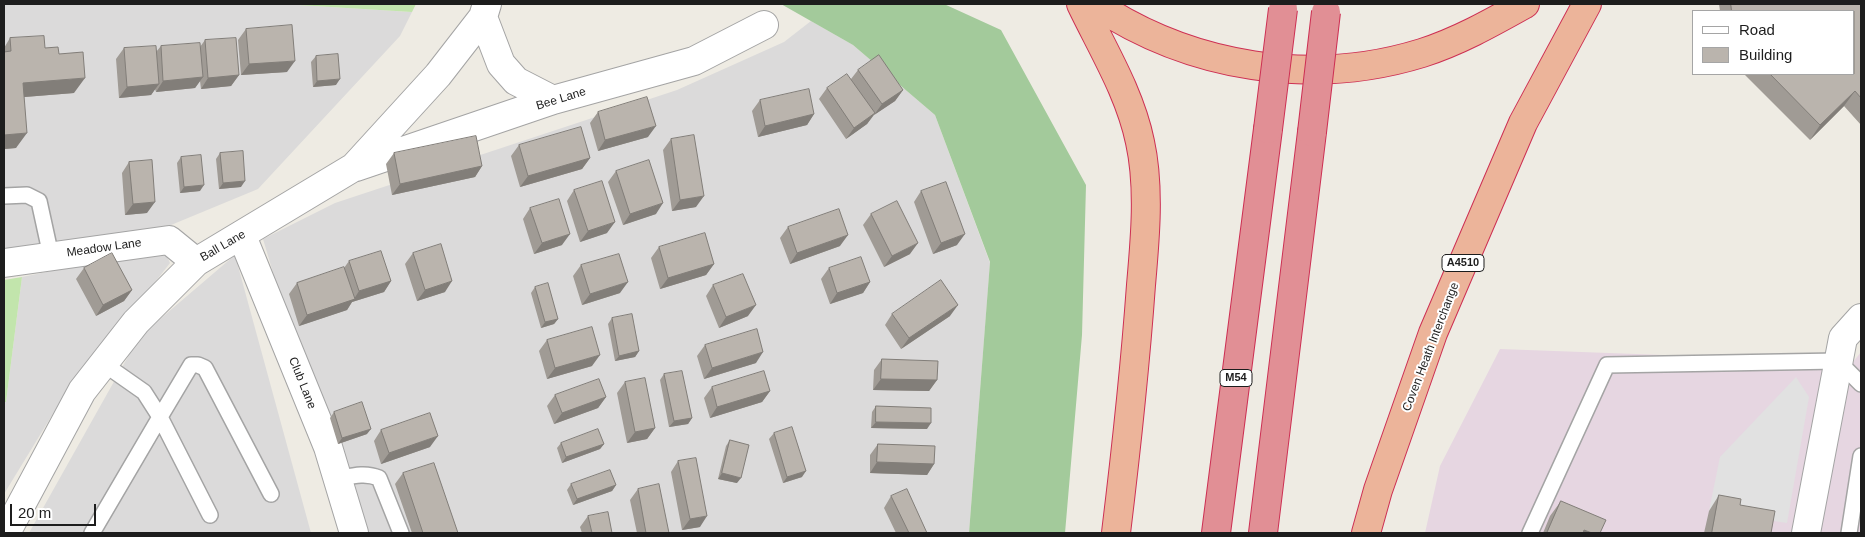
<!DOCTYPE html>
<html>
<head>
<meta charset="utf-8">
<style>
  body { margin:0 }
  #map { position:relative; width:1865px; height:537px; overflow:hidden; background:#eeebe3; font-family:Helvetica,sans-serif }
  canvas { display:block }
  .frame { position:absolute; inset:0; border:5px solid #1d1d1d; pointer-events:none }
  .legend { position:absolute; left:1692px; top:10px; width:162px; height:65px; box-sizing:border-box; background:#fff; border:1px solid #a5a5a5; margin:0; padding:6px 9px; list-style:none; font-size:15px; color:#1d1d1d }
  .legend li { display:flex; align-items:center; gap:10px; height:25px }
  .legend b { width:25px; border:1px solid #a5a5a5 }
  .scale { position:absolute; left:10px; top:504px; width:86px; height:22px; box-sizing:border-box; border:2px solid #1d1d1d; border-top:0; padding-left:6px; font-size:15px; line-height:18px; white-space:nowrap; color:#1d1d1d; -webkit-text-stroke:4px #fff; paint-order:stroke }
</style>
</head>
<body>
<div id="map">
<canvas width="1865" height="537"></canvas>
<div class="frame"></div>
<ul class="legend">
<li><b style="height:6px;background:#fff"></b>Road</li>
<li><b style="height:14px;background:#bab4ad"></b>Building</li>
</ul>
<div class="scale">20 m</div>
</div>
<script>
const ctx = document.querySelector('canvas').getContext('2d');
ctx.lineJoin = 'round';
function paint(path, color) { ctx.fillStyle = color; ctx.fill(path, 'evenodd'); }
function strokePath(path, color, width, dash) { ctx.strokeStyle = color; ctx.lineWidth = width; ctx.lineCap = dash ? 'butt' : 'round'; ctx.setLineDash(dash || []); ctx.stroke(path); }
function write(font, color, halo, rows, align = 'center') {
  ctx.font = font + ' Helvetica,sans-serif'; ctx.lineWidth = 4; ctx.setLineDash([]); ctx.textBaseline = 'middle'; ctx.strokeStyle = halo; ctx.fillStyle = color; for (const [text, x, y, turn = 0] of rows) {
    ctx.save(); ctx.translate(x, y); ctx.rotate((+turn || 0) * Math.PI / 180); ctx.textAlign = isNaN(turn) ? turn : align; if (halo) ctx.strokeText(text, 0, 0); ctx.fillText(text, 0, 0); ctx.restore();
  }
}
paint(new Path2D(`
  M4 4 238 5 241 4H282L412 12 400 36 258 189 171 225 4 252Z
  M811 21 853 45 935 115 990 263 969 533H351L263 239 335 203 677 90 784 42Z
  M163 248 170 263 54 412 4 494V402H6L22 277Z
  M235 255 311 533H29L139 337Z`), '#dbdada');
paint(new Path2D(`
  M1500 349 1853 362 1861 352V533H1425L1440 466Z`), '#e6d6e1');
paint(new Path2D(`
  M282 4H416L412 12Z
  M22 277 6 402H4V280Z`), '#c2e5ac');
paint(new Path2D(`
  M781 4H944L1001 30 1086 185 1082 335 1065 533H969L990 262 935 115 853 45Z`), '#a3ca9b');
paint(new Path2D(`
  M1796 377 1809 397 1787 523 1709 511 1720 457Z`), '#e1e1e1');
const service = new Path2D(`
  M4 196 27 195 39 201 51 256
  M337 479C352 476 365 472 379 478L401 533
  M210 515 160 417 191 365H198L205 368 271 494
  M92 533 160 417 144 392 104 364
  M1530 533 1607 365 1838 361 1861 384
  M1849 533 1861 456`);
const minor = new Path2D(`
  M483 17 501 64 516 81 553 100
  M356 167 553 100 694 61 764 25
  M242 236 328 447 354 533
  M4 263 169 240 196 262
  M6 533 82 391 136 322 196 262 354 167 438 75 483 17 487 4
  M1806 533 1843 338 1861 318`);
const trunk = new Path2D(`
  M1081 4C1102 48 1130 93 1140 142 1150 187 1145 240 1141 285 1135 368 1126 451 1116 533
  M1095 4C1191 68 1312 87 1422 53 1459 41 1491 23 1525 4
  M1366 533 1378 490 1433 333 1523 123 1587 4`);
const motorway = new Path2D(`
  M1216 533 1268 129
  M1263 533 1312 132`);
strokePath(service, '#a4a4a4', 18);
strokePath(minor, '#a4a4a4', 30);
strokePath(trunk, '#cd2f53', 30);
strokePath(motorway, '#cd2f53', 30);
strokePath(service, '#fff', 15);
strokePath(minor, '#fff', 28);
strokePath(trunk, '#ecb49a', 28);
strokePath(motorway, '#e18f95', 28);
const motorwayBridge = new Path2D(`
  M1268 129 1283 9
  M1312 132 1326 12`);
strokePath(motorwayBridge, '#cd2f53', 30, []);
strokePath(motorwayBridge, '#e18f95', 28);
paint(new Path2D(`
  M1719 4H1861V125L1844 106 1810 140 1744 74H1854V11H1720Z
  M246 29 287 72 241 75 238 40Z
  M10 38 45 48 59 54 74 93 24 97 16 148 4 149V48Z
  M205 40 239 75 231 86 201 89 200 81 195 88 156 92 155 89 151 95 119 98 116 59 124 48 156 52 161 46 200 47Z
  M316 56 336 85 313 87 311 62Z
  M858 70 903 90 895 101 874 115 867 124 846 139 819 99 827 88 851 79Z
  M760 100 814 114 807 125 758 137 752 111Z
  M598 112 648 137 598 151 590 123Z
  M671 139 696 207 672 211 663 150Z
  M519 145 590 158 582 169 520 187 511 156Z
  M220 153 241 187 219 189 216 159Z
  M394 153 482 166 475 177 392 195 386 164Z
  M181 157 200 191 180 193 177 163Z
  M129 162 147 213 125 215 122 173Z
  M616 171 656 214 623 225 608 182Z
  M574 190 607 233 580 242 567 201Z
  M921 191 957 245 933 254 914 202Z
  M530 208 562 245 534 254 523 219Z
  M871 214 910 254 884 267 863 225Z
  M788 227 840 246 790 264 780 238Z
  M659 247 714 264 706 275 660 289 651 258Z
  M413 253 445 292 417 301 405 264Z
  M349 261 391 281 384 292 352 302 347 310 299 326 289 294 297 283 344 268Z
  M581 265 620 293 582 305 573 276Z
  M84 268 132 290 124 301 96 316 76 279Z
  M829 268 870 282 863 293 830 304 821 279Z
  M713 285 748 316 719 328 706 296Z
  M535 287 558 319 554 324 541 328 531 293Z
  M892 314 950 316 901 349 885 325Z
  M612 318 639 351 635 357 615 361 608 324Z
  M547 340 592 366 547 379 539 351Z
  M705 345 756 363 704 379 697 356Z
  M882 359 937 380 929 391 873 390 874 370Z
  M664 374 692 418 688 424 669 427 660 380Z
  M625 382 655 428 647 439 627 443 617 393Z
  M712 387 770 391 762 402 710 418 704 398Z
  M555 395 606 397 598 408 554 424 547 406Z
  M876 406 927 429 871 428 872 412Z
  M334 412 367 434 338 444 330 418Z
  M381 430 430 447 381 464 374 441Z
  M774 433 802 477 783 483 769 439Z
  M730 440 737 483 718 479 726 446Z
  M561 443 604 444 600 449 562 463 557 448Z
  M878 444 934 464 927 475 870 473V455Z
  M678 461 700 527 682 530 671 472Z
  M403 473 458 533H412L395 484Z
  M571 484 616 485 612 491 573 505 567 490Z
  M638 489 669 533H637L630 500Z
  M1719 495 1740 505 1771 533H1704L1709 511Z
  M891 496 927 533H896L884 508Z
  M1561 501 1600 533H1543L1550 516Z
  M588 516 612 533H582L580 527Z`), '#a09b95');
paint(new Path2D(`
  M295 61 287 72 241 75 249 64Z
  M239 75 231 86 201 89 208 78Z
  M203 77 195 88 156 92 163 81Z
  M85 78 74 93 12 98 23 83Z
  M340 79 336 85 313 87 317 81Z
  M159 84 151 95 119 98 127 87Z
  M903 90 895 101 874 115 882 104Z
  M1855 91 1844 106 1810 140 1820 125Z
  M875 113 867 124 846 139 854 128Z
  M814 114 807 125 758 137 765 126Z
  M656 126 648 137 598 151 605 140Z
  M27 133 16 148 4 149V135Z
  M590 158 582 169 520 187 528 176Z
  M482 166 475 177 392 195 400 184Z
  M245 181 241 187 219 189 223 183Z
  M204 185 200 191 180 193 184 187Z
  M704 196 696 207 672 211 680 200Z
  M155 202 147 213 125 215 133 204Z
  M663 203 656 214 623 225 630 214Z
  M615 222 607 233 580 242 588 231Z
  M570 234 562 245 534 254 542 243Z
  M965 234 957 245 933 254 941 243Z
  M848 235 840 246 790 264 797 253Z
  M918 243 910 254 884 267 892 256Z
  M714 264 706 275 660 289 668 278Z
  M391 281 384 292 352 302 347 310 299 326 307 315 354 299 359 291Z
  M452 281 445 292 417 301 425 290Z
  M628 282 620 293 582 305 590 294Z
  M870 282 863 293 830 304 837 293Z
  M132 290 124 301 96 316 103 305Z
  M756 305 748 316 719 328 726 317Z
  M958 305 950 316 901 349 909 338Z
  M558 319 554 324 541 328 545 322Z
  M639 351 635 357 615 361 619 356Z
  M763 352 756 363 704 379 712 368Z
  M600 355 592 366 547 379 555 368Z
  M881 379 937 380 929 391 873 390Z
  M770 391 762 402 710 418 717 407Z
  M606 397 598 408 554 424 562 413Z
  M692 418 688 424 669 427 674 421Z
  M876 422 931 423 927 429 871 428Z
  M655 428 647 439 627 443 635 432Z
  M371 429 367 434 338 444 342 438Z
  M438 436 430 447 381 464 389 453Z
  M604 444 600 449 562 463 566 457Z
  M877 462 934 464 927 475 870 473Z
  M806 471 802 477 783 483 787 477Z
  M722 473 741 478 737 483 718 479Z
  M616 485 612 491 573 505 577 499Z
  M707 516 700 527 682 530 690 519Z
  M1584 530 1592 533H1582Z`), '#827e79');
const building = new Path2D(`
  M1731 4H1861V98L1855 91 1820 125 1770 74H1854V11H1732Z
  M292 25 295 61 249 64 246 29Z
  M44 36 45 48 58 47 59 54 83 52 85 78 23 83 27 133 4 135V52L11 51 10 38Z
  M236 38 239 75 208 78 205 40Z
  M200 43 203 77 163 81 161 46Z
  M156 46 159 84 127 87 124 48Z
  M338 54 340 79 317 81 316 56Z
  M879 55 903 90 882 104 858 70Z
  M847 74 875 113 854 128 827 88Z
  M809 89 814 114 765 126 760 100Z
  M647 97 656 126 605 140 598 112Z
  M581 127 590 158 528 176 519 145Z
  M694 135 704 196 680 200 671 139Z
  M476 136 482 166 400 184 394 153Z
  M243 151 245 181 223 183 220 153Z
  M201 155 204 185 184 187 181 157Z
  M152 160 155 202 133 204 129 162Z
  M649 160 663 203 630 214 616 171Z
  M602 181 615 222 588 231 574 190Z
  M946 182 965 234 941 243 921 191Z
  M559 199 570 234 542 243 530 208Z
  M897 201 918 243 892 256 871 214Z
  M839 209 848 235 797 253 788 227Z
  M705 233 714 264 668 278 659 247Z
  M441 244 452 281 425 290 413 253Z
  M381 251 391 281 359 291 349 261Z
  M112 253 132 290 103 305 84 268Z
  M619 254 628 282 590 294 581 265Z
  M861 257 870 282 837 293 829 268Z
  M344 267 355 299 307 315 297 283Z
  M743 274 756 305 726 317 713 285Z
  M941 280 958 305 909 338 892 314Z
  M548 283 558 319 545 322 535 287Z
  M632 314 639 351 619 356 612 318Z
  M592 327 600 355 555 368 547 340Z
  M757 329 763 352 712 368 705 345Z
  M882 359 938 361 937 380 881 379Z
  M682 371 692 418 674 421 664 374Z
  M764 371 770 391 717 407 712 387Z
  M645 378 655 428 635 432 625 382Z
  M599 379 606 397 562 413 555 395Z
  M362 402 371 429 342 438 334 412Z
  M876 406 931 408V423L876 422Z
  M430 413 438 436 389 453 381 430Z
  M792 427 806 471 787 477 774 433Z
  M598 429 604 444 566 457 561 443Z
  M730 440 749 445 741 478 722 473Z
  M878 444 935 446 934 464 877 462Z
  M696 458 707 516 690 519 678 461Z
  M434 463 458 533H423L403 473Z
  M610 470 616 485 577 499 571 484Z
  M659 484 669 533H646L638 489Z
  M907 489 927 533H909L891 496Z
  M1719 495 1741 499 1740 505 1775 511 1771 533H1712Z
  M1561 501 1606 520 1600 533H1592L1584 530 1583 533H1547Z
  M608 512 612 533H592L588 516Z`);
paint(building, '#bab4ad');
strokePath(building, '#827e79', 1);
for (const [x, y, w] of [
  [1463,263,42],
  [1236,378,32]
]) { const box = new Path2D(); box.roundRect(x - w / 2, y - 8.5, w, 17, 4); ctx.fillStyle = '#fff'; ctx.fill(box); strokePath(box, '#1d1d1d', 1); }
write('bold 11px', '#1d1d1d', null, [
  ["A4510",1463,263],
  ["M54",1236,378]
]);
write('12px', '#1d1d1d', '#fff', [
  ["Bee Lane",561,99,-17],
  ["Ball Lane",223,246,-30],
  ["Meadow Lane",104,248,-8],
  ["Coven Heath Interchange",1431,347,-69],
  ["Club Lane",302,383,68]
]);
</script>
</body>
</html>
